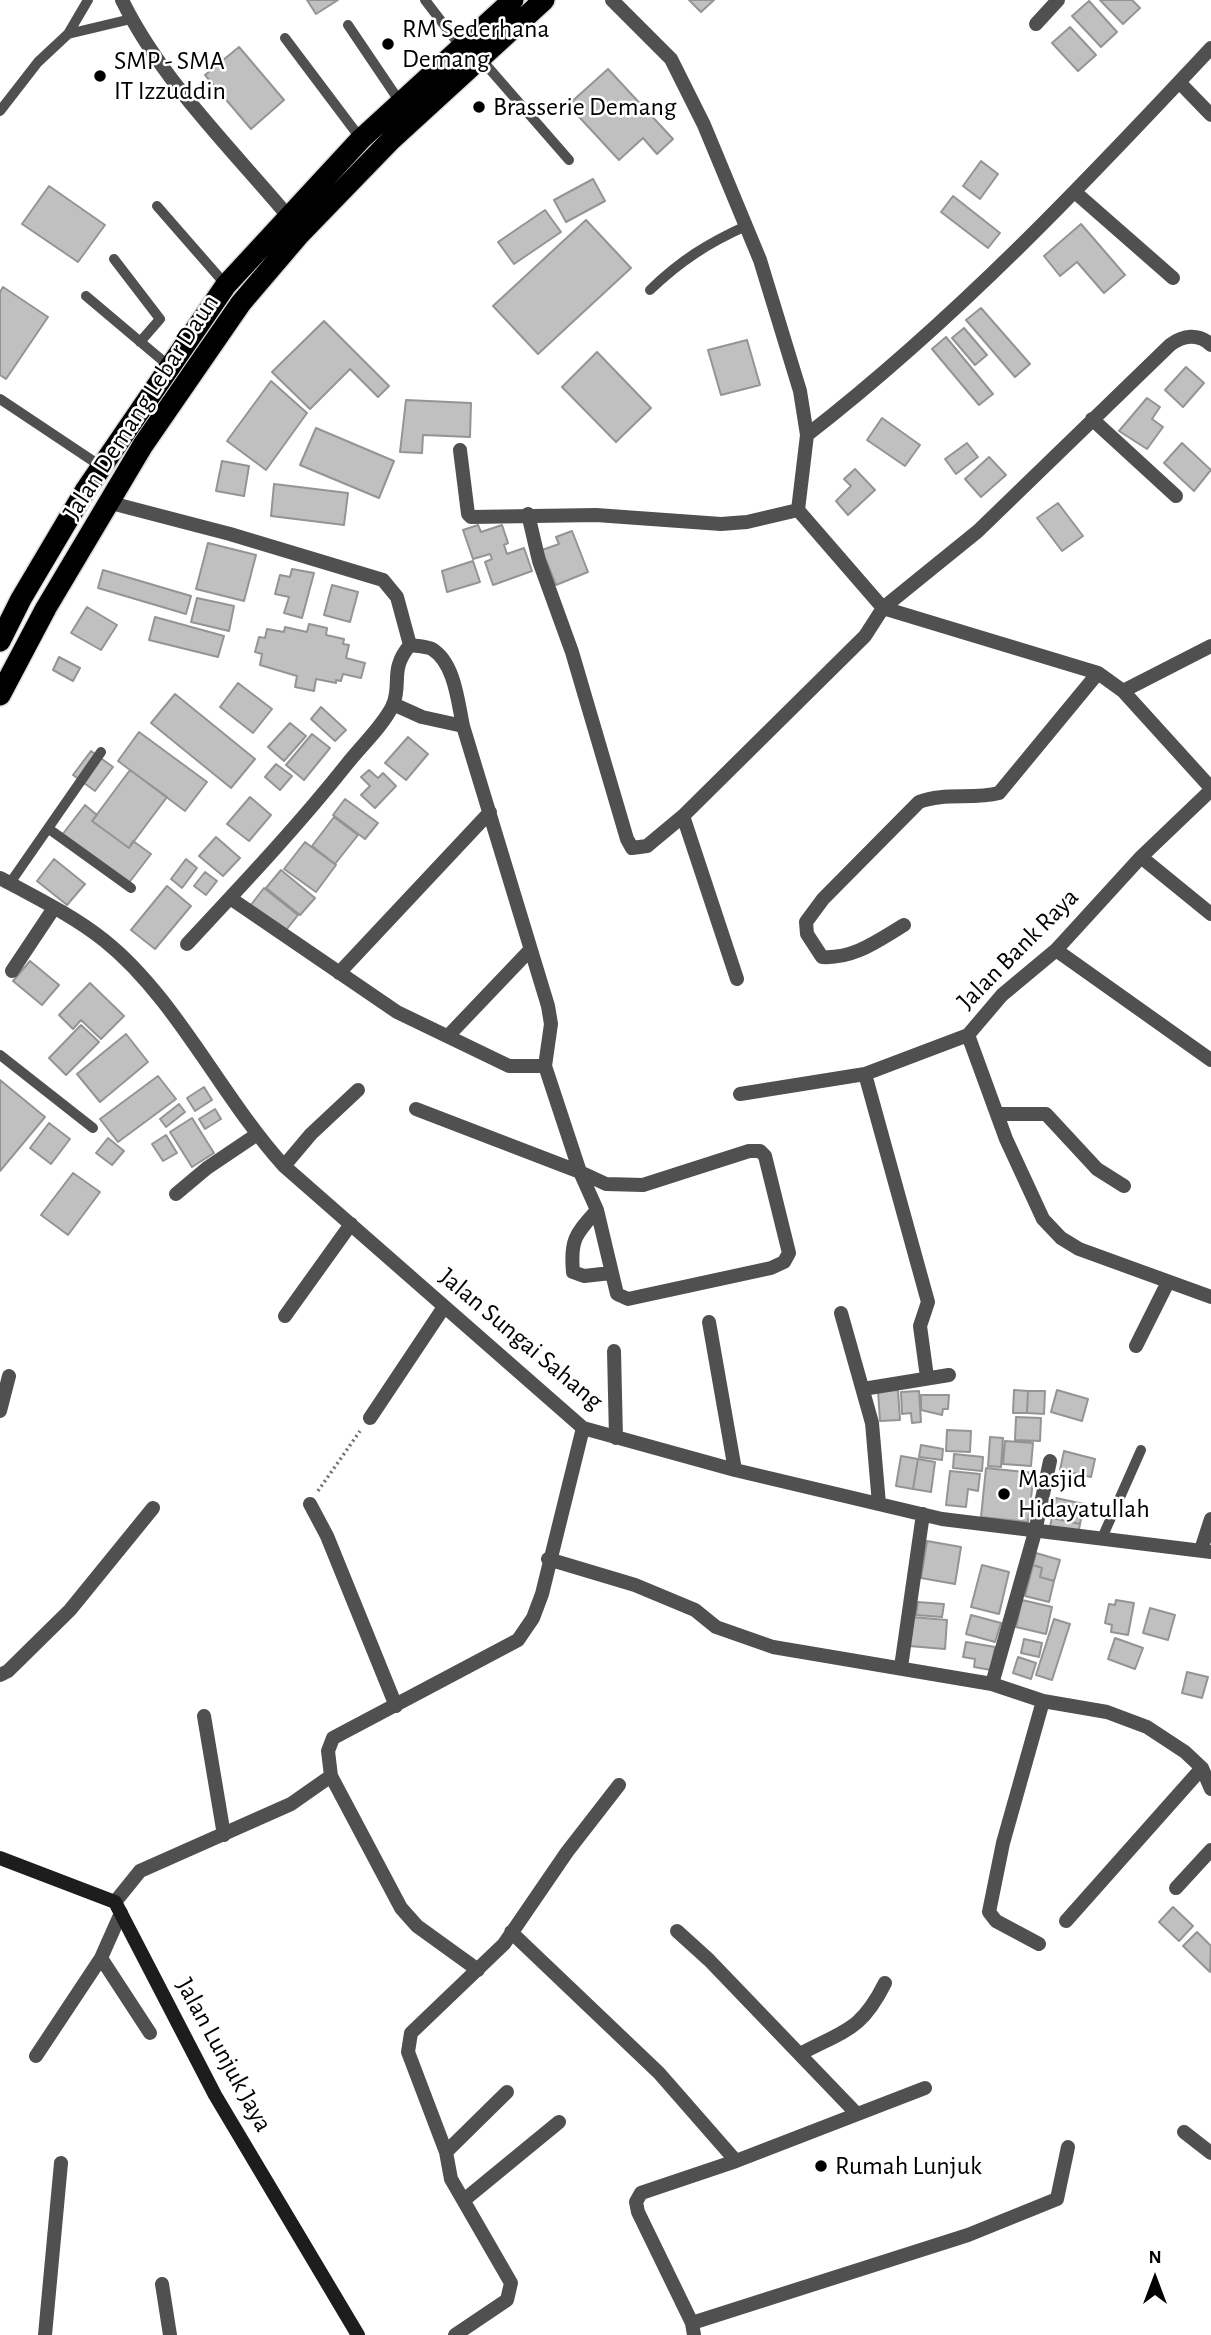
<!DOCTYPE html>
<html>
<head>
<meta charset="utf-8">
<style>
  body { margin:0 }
  #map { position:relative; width:1211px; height:2335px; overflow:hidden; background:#fff; font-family:"Alegreya Sans",sans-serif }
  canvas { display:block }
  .north { position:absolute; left:1120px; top:2244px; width:70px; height:70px; -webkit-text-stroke:5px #fff; paint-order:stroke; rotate:0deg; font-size:19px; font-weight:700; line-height:28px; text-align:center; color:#000 }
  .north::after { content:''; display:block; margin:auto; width:24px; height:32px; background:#000; clip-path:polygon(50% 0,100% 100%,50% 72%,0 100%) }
</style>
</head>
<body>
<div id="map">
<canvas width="1211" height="2335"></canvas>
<div class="north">N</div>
</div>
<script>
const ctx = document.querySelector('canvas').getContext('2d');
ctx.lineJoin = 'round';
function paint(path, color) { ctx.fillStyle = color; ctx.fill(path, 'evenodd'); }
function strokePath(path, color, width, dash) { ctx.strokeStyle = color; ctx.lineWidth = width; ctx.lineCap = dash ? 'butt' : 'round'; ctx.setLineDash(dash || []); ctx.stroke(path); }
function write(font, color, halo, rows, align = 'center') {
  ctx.font = font + ' "Alegreya Sans",sans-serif'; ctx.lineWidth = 5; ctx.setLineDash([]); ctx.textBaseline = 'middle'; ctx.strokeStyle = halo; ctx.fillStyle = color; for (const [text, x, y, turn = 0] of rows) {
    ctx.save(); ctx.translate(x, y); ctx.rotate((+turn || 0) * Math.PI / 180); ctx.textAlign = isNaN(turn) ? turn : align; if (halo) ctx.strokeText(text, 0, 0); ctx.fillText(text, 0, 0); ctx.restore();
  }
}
const building = new Path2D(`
  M307 0H338L316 14Z
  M689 0H714L701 12Z
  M1100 0H1132L1140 8 1123 24Z
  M1089 1 1117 32 1101 47 1072 16Z
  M1070 27 1096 55 1078 71 1052 43Z
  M239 47 284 100 251 129 205 75Z
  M608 69 673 139 657 154 643 138 619 160 568 105Z
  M981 161 998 174 980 199 963 186Z
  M593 179 605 201 566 222 554 200Z
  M49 186 105 225 78 262 22 224Z
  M953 196 1000 233 988 248 941 212Z
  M545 210 561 232 514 264 498 242Z
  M586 220 631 268 538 354 493 306Z
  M1081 224 1125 275 1104 293 1077 262 1060 276 1044 256Z
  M3 287 48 317 6 379 0 375V292Z
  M981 308 1030 364 1015 377 966 320Z
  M324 321 389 386 378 397 350 369 310 409 272 372Z
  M964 328 987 355 975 365 952 338Z
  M946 337 993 394 979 405 932 349Z
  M747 340 760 385 721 395 708 350Z
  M597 352 651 408 616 442 562 387Z
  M1186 367 1204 383 1183 407 1165 390Z
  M271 381 307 413 266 470 227 441Z
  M1147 398 1160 407 1152 419 1163 427 1147 449 1119 431Z
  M406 400 471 403 470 437 423 435 422 453 400 452Z
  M882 418 920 445 905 466 867 440Z
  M316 428 394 461 379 498 300 465Z
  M967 443 978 457 956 474 945 459Z
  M1182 443 1211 470 1194 491 1164 463Z
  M989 457 1006 475 981 497 965 479Z
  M222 461 249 466 244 496 216 491Z
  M855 469 875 490 848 515 836 501 851 486 844 479Z
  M274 484 348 493 344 525 271 516Z
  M1058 503 1083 536 1062 551 1037 518Z
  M478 525 481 532 502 525 508 543 504 545 507 554 524 548 532 571 493 585 485 562 492 559 490 554 473 559 463 530Z
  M572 531 588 572 556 585 542 550 559 544 556 537Z
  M208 543 256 555 244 601 196 589Z
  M473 561 480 582 447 592 442 571Z
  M292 569 314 573 302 618 284 613 289 597 275 594 280 575 290 577Z
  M103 570 191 596 186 614 98 588Z
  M332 585 358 592 350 622 324 615Z
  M197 598 234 606 229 631 191 622Z
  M87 607 117 625 101 650 71 633Z
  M155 617 224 636 218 657 149 640Z
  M309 624 327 628 326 635 344 639 343 644 349 645 346 658 365 663 361 678 343 674 341 681 336 680V683L316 679 314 691 295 687 297 676 260 665 262 654 255 652 259 637 265 638 267 629 284 632 285 627 307 632Z
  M59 657 80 668 73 681 53 670Z
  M238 683 272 709 253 733 220 707Z
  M175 694 255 759 231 788 151 723Z
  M321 707 346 730 335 741 311 719Z
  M290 723 306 736 284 761 268 747Z
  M139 732 207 782 185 811 118 761Z
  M312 734 330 748 304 780 286 765Z
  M408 737 428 754 406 780 385 763Z
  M91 751 113 767 95 791 73 775Z
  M276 764 292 776 280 790 265 777Z
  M130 770 167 797 129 848 92 821Z
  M369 770 378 778 383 773 396 786 375 808 361 795 370 786 361 777Z
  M250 797 271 815 249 841 227 824Z
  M345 799 378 823 365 839 333 815Z
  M85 805 97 815 92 821 129 848 133 841 151 854 128 884 62 835Z
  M334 817 358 835 335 864 312 846Z
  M216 837 240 858 223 876 199 856Z
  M305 842 336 865 316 892 284 869Z
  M54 859 85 884 67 905 37 881Z
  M186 859 197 868 182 888 171 879Z
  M281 870 315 898 300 915 266 888Z
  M205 872 217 881 206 895 194 886Z
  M167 886 191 906 155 949 131 930Z
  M264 888 298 915 283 934 250 906Z
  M30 961 59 985 42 1005 13 981Z
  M90 983 124 1016 101 1039 81 1020 73 1029 59 1015Z
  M81 1025 99 1042 66 1075 49 1058Z
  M126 1034 148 1062 100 1102 77 1074Z
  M158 1076 176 1099 118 1142 100 1119Z
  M0 1080 45 1117 0 1171Z
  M204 1087 212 1100 195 1111 187 1098Z
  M179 1104 185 1112 166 1127 160 1119Z
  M215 1109 221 1119 205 1129 199 1119Z
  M192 1118 214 1153 192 1167 170 1132Z
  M49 1123 70 1139 51 1164 30 1148Z
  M166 1135 177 1153 163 1161 152 1144Z
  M108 1138 124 1151 112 1165 96 1153Z
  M73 1173 100 1192 68 1235 41 1215Z
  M898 1390 900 1420 880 1421 878 1391Z
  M1014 1390 1028 1391 1027 1413H1013Z
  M1057 1390 1088 1399 1082 1421 1051 1412Z
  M919 1391 921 1422 912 1423 911 1413 902 1414 901 1392Z
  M1028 1391H1045L1044 1414 1027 1413Z
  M921 1395H949L948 1409H943L942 1415 921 1410Z
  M1016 1417 1041 1418 1040 1441 1015 1440Z
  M947 1430 971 1431 970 1452 946 1451Z
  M990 1437 1003 1438 1001 1467 988 1466Z
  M1005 1441 1033 1443 1031 1466 1003 1464Z
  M921 1445 943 1449 942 1460 919 1457Z
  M1064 1451 1095 1459 1091 1477 1060 1470Z
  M954 1454 983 1457 982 1471 953 1468Z
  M901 1456 918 1459 913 1489 896 1486Z
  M918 1459 935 1462 931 1492 913 1489Z
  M986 1468 1034 1473 1028 1522 981 1517Z
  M950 1471 980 1474 978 1491 968 1489 966 1507 946 1505Z
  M1056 1498 1084 1504 1080 1524 1052 1518Z
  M1052 1518 1080 1524 1078 1535 1049 1530Z
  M927 1541 961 1547 955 1584 921 1578Z
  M1036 1553 1060 1560 1054 1581 1040 1577 1042 1568 1033 1565Z
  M982 1565 1009 1572 999 1614 971 1607Z
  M1033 1565 1042 1568 1040 1577 1054 1581 1049 1602 1025 1596Z
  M1022 1600 1052 1607 1046 1634 1016 1627Z
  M1116 1600 1134 1603 1128 1635 1111 1632 1112 1625 1105 1623 1109 1604 1115 1605Z
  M918 1602 944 1604 942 1617 916 1615Z
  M1150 1608 1175 1615 1168 1640 1143 1633Z
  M971 1615 1001 1623 995 1642 966 1634Z
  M912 1617 947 1620 945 1649 909 1646Z
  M1054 1619 1070 1624 1052 1680 1036 1675Z
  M1115 1638 1143 1648 1135 1669 1108 1659Z
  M1024 1639 1042 1643 1039 1657 1021 1653Z
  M966 1642 995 1647 991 1670 974 1667 975 1659 963 1657Z
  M1018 1657 1036 1663 1031 1679 1013 1673Z
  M1187 1672 1208 1677 1202 1698 1182 1693Z
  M1173 1907 1193 1926 1179 1941 1159 1922Z
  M1197 1932 1211 1946 1210 1972 1183 1946Z`);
paint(building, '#c0c0c0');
strokePath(building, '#949494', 2);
const highway = new Path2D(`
  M0 641 21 599 85 491 226 285 361 139 513 0
  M0 695 46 608 143 445 241 303 299 235 391 140 544 0`);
strokePath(highway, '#dbdbdb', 24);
strokePath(new Path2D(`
  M318 1491 360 1431`), '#727272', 3.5, [2, 3.5]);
strokePath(new Path2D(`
  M425 0 461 47
  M348 25 400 102
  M68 34 131 19
  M285 38 361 139
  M480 58 569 160
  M0 111 38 62 68 34 88 0
  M157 206 226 285
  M114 259 160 319 140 342
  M650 290C680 261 708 243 746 226
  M86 296 169 366
  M0 399 102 467
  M49 829 131 888
  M10 883 101 752
  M0 1055 93 1128
  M1102 1538 1141 1450`), '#505050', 10);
strokePath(new Path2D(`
  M122 0C161 80 231 148 288 216
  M612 0 671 59 704 125 760 260 800 391 807 435 798 510 883 608 1098 673 1123 691 1211 788
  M1036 24 1058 0
  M1179 82 1211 115
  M1076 193 1173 278
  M1092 419 1176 496
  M807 435C955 320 1083 185 1211 48
  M460 450 468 514 471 517 596 515 721 524 747 522 798 510
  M111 503 230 534 383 580 397 597 410 645C416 646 426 646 432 649 455 663 458 703 463 726L548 1006 551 1024 545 1066 580 1172 597 1210 617 1294 628 1299 771 1268 784 1262 789 1253 765 1156 760 1151H749L643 1185 606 1184 580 1172 416 1109
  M528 514 539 561 572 652 627 839 632 848 647 846 683 816 865 636 883 608 978 531 1170 345C1183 335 1199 333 1211 345
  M1123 691 1211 646
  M393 704 422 717 463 726
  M683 816 737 979
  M1141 857 1211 914
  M0 878C35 897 74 916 105 941 176 998 222 1098 284 1166L583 1428 735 1470 942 1519 1211 1552
  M230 898 397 1012 509 1066H545
  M904 925C877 941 854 959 822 957L807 934 806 922 823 899 919 802C944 792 973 800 999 793L1098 673
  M187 944C242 885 297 827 347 764 361 746 383 726 393 705 402 683 389 670 410 645
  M1056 950 1211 1060
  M12 971 54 908
  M339 973 490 812
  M968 1035 1006 1139 1043 1219 1061 1238 1079 1249 1211 1297
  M448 1036 530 950
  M865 1074 928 1302 920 1326 927 1377
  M740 1094 865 1074 968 1035 1002 995 1056 950 1141 857 1211 790
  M1000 1114H1046L1097 1169 1124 1186
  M284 1166 311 1134 358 1090
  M176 1194 207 1168 256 1135
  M597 1210C576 1234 570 1239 573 1272L584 1276 611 1273
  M841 1313 872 1423 879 1504
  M285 1316 351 1224
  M709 1322 735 1470
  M1136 1346 1168 1282
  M614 1351 616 1438
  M863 1389 949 1375
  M0 1411 9 1376
  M370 1418 444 1307
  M310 1504 327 1536 396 1706
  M1201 1550 1211 1519
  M548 1559 635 1585 695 1610 716 1627 773 1647 992 1684 1043 1701 1107 1712 1147 1727 1185 1752 1202 1768 1211 1789
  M901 1667 923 1514
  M0 1675 8 1671 70 1610 153 1508
  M992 1684 1035 1532 1050 1461
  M204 1716 224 1835
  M331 1776 401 1908 417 1926 478 1970
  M1176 1888 1211 1850
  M115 1902 140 1871 291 1804 331 1776 328 1751 333 1738 518 1640 533 1618 542 1594 583 1428
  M1066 1921 1202 1768
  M677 1931 709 1960 857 2114
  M511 1932 659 2073 736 2161
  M1039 1944 996 1921 989 1912 1003 1843 1043 1701
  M101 1958 150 2033
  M800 2054C845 2030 861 2031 885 1983
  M36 2056 101 1958 121 1913
  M1184 2132 1211 2153
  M446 2152 507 2092
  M464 2200 559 2122
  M162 2284 170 2335
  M692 2323 968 2235 1057 2199 1068 2147
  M45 2335 61 2163
  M455 2335 507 2300 511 2283 451 2179 446 2152 408 2052 411 2033 504 1944 567 1852 619 1785
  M694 2335 692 2323 638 2212 636 2202 641 2193 736 2161 925 2088`), '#505050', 14);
strokePath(new Path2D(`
  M0 1858 115 1902 215 2095 358 2335`), '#1d1d1d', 14);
strokePath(highway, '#000', 21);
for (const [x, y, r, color] of [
  [388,44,7,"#000"],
  [100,76,7,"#000"],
  [479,107,7,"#000"],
  [1004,1494,7,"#000"],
  [821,2166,7,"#000"]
]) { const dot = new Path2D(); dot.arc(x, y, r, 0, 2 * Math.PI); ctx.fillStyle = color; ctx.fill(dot); strokePath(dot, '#fff', 2.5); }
write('26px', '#000', '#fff', [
  ["RM Sederhana",402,29],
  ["Demang",402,59],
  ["SMP - SMA",114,61],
  ["IT Izzuddin",114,91],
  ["Brasserie Demang",493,107],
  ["Masjid",1018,1479],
  ["Hidayatullah",1018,1509],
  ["Rumah Lunjuk",835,2166]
], 'left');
write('26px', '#000', '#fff', [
  ["Jalan Demang Lebar Daun",141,407,-57],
  ["Jalan Bank Raya",1018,949,-45],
  ["Jalan Sungai Sahang",521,1339,40],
  ["Jalan Lunjuk Jaya",224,2055,61]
]);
</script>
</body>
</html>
